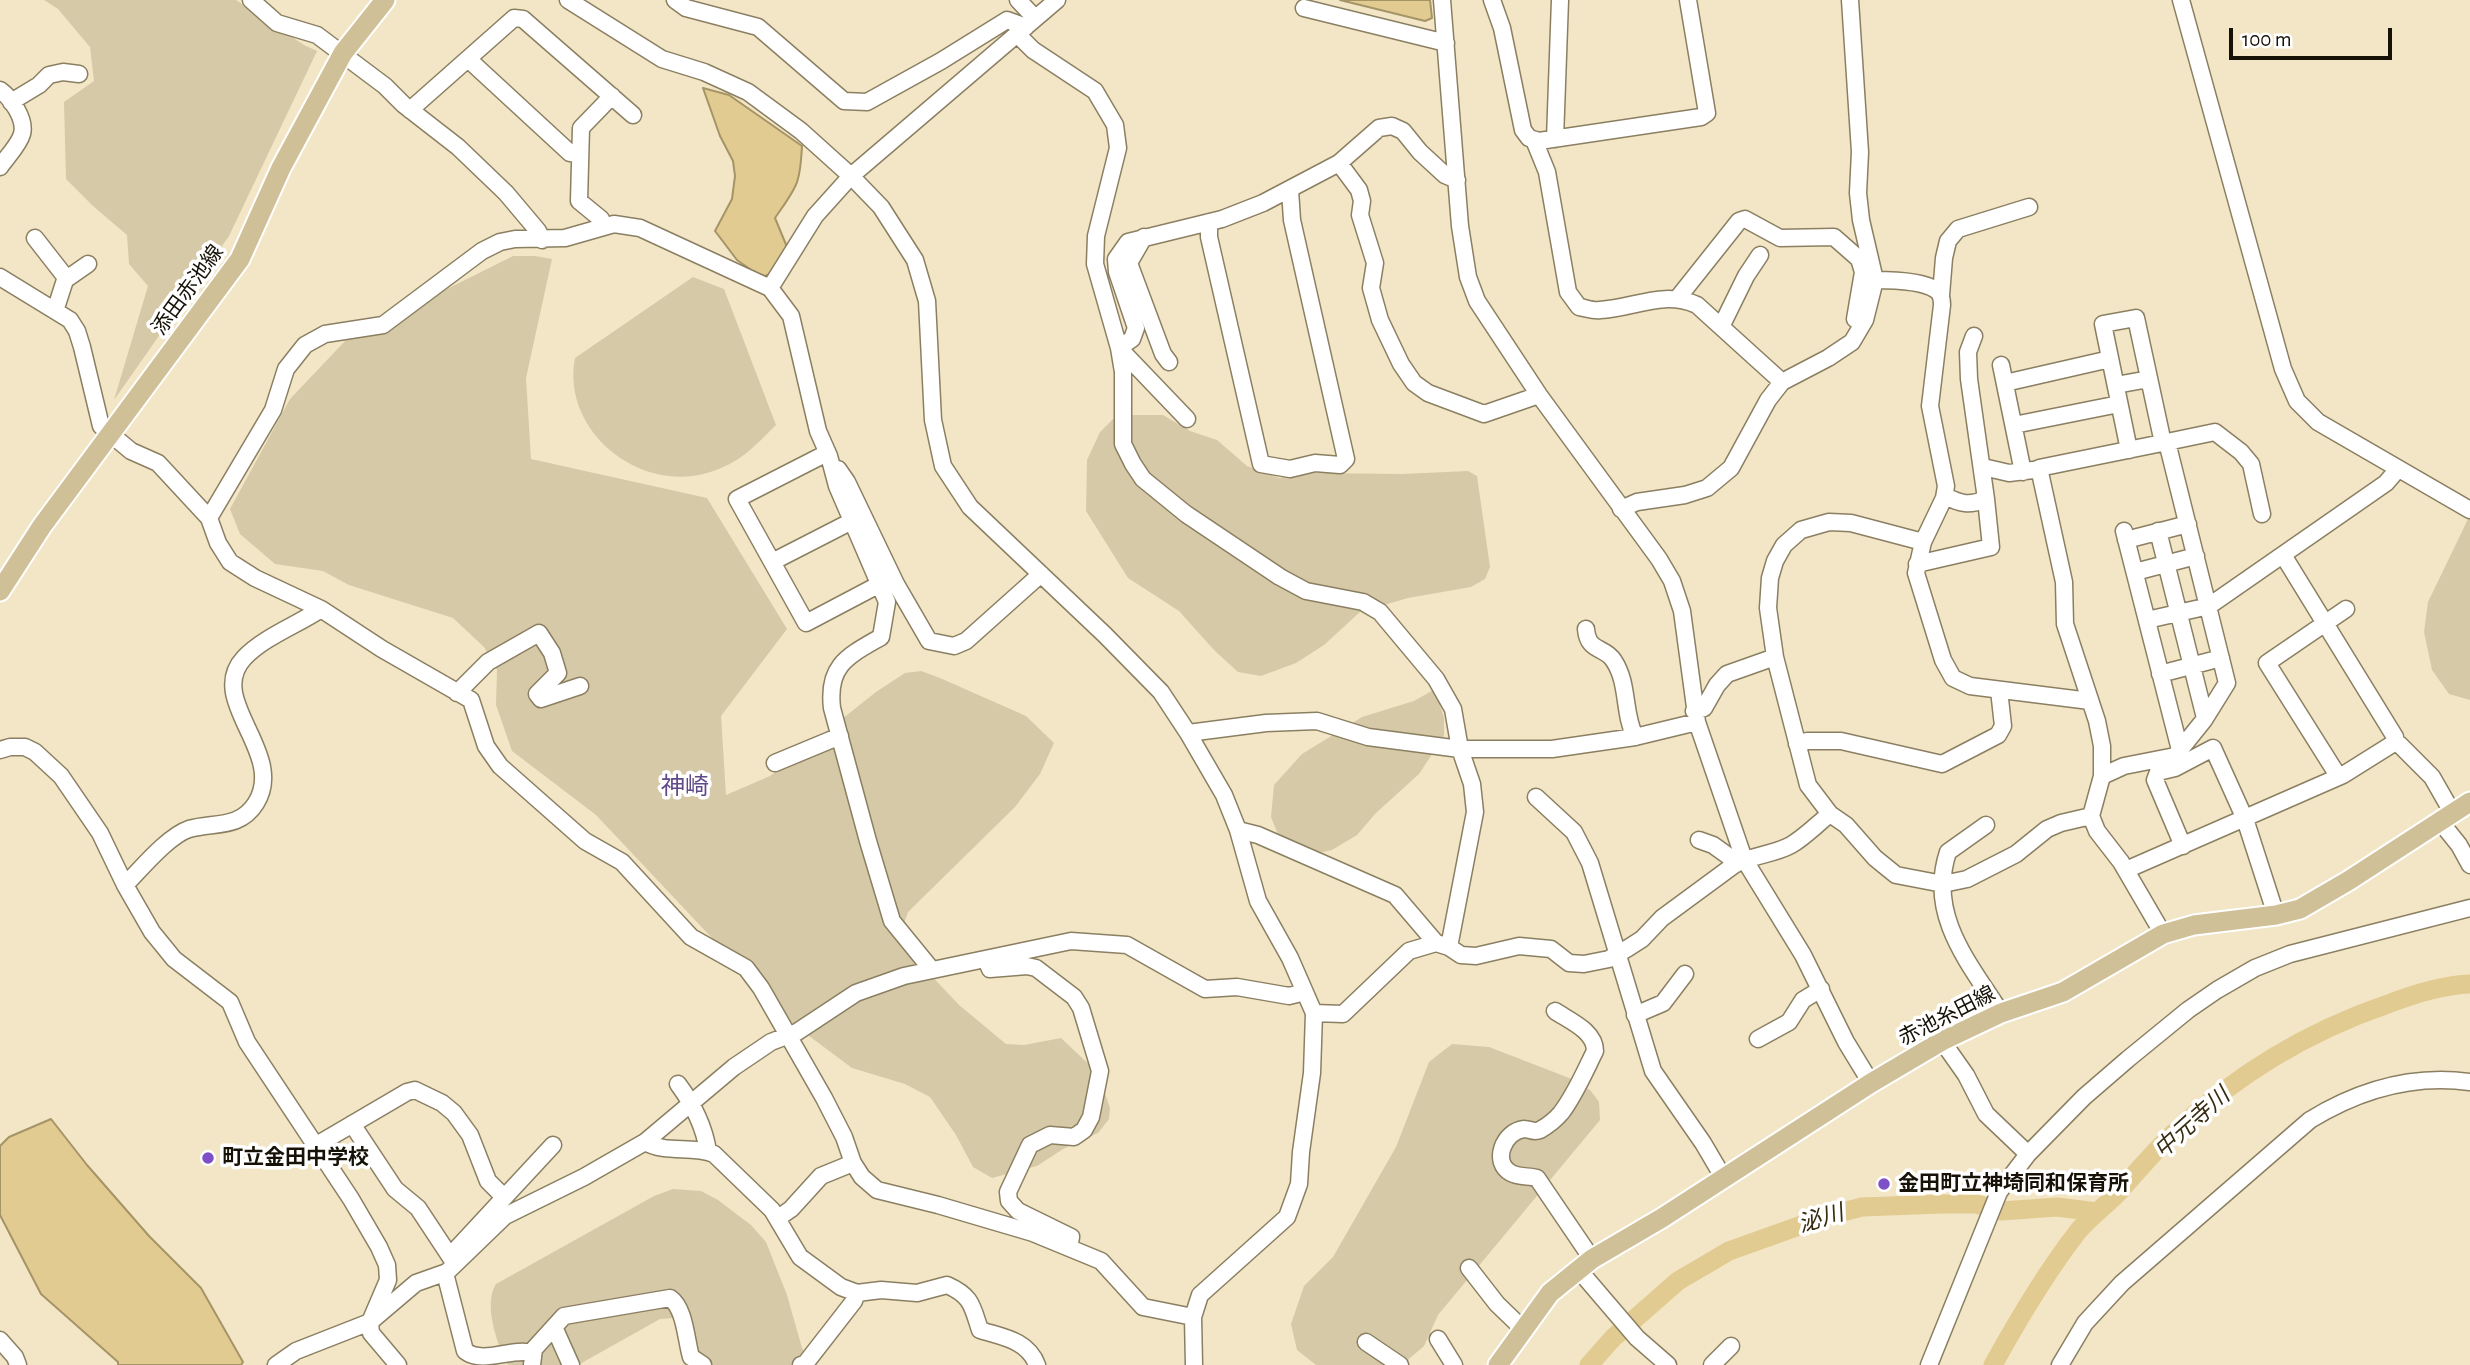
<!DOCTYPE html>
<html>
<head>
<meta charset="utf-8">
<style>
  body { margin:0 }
  #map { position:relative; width:2470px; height:1365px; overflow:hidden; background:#f3e6c6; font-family:"Alegreya Sans",sans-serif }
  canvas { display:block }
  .scale { position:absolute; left:2229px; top:28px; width:163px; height:32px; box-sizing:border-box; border:4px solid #171207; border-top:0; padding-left:9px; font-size:21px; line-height:24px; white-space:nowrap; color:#171207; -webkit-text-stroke:5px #fff; paint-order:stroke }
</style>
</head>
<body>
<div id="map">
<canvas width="2470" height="1365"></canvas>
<div class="scale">100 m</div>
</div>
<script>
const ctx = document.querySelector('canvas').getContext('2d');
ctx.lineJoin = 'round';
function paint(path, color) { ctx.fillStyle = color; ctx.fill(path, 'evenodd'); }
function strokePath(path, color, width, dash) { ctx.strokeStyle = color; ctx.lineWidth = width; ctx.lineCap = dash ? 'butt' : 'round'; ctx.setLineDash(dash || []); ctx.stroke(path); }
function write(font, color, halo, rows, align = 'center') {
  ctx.font = font + ' "Alegreya Sans","Noto Sans JP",sans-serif'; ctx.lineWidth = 7; ctx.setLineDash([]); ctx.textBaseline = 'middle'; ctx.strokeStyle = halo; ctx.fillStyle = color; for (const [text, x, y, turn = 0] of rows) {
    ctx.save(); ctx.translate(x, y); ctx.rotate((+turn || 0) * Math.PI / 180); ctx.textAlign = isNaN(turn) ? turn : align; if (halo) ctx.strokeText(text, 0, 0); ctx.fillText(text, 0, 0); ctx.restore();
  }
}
paint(new Path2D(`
  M44 0H236L304 45 317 51 229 236 114 400 148 286 129 264 127 235 93 206 66 179 64 102 94 81 90 47 58 9Z
  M513 256H535L552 259 526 378 531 459 707 498 787 629 721 716 726 795 770 776 876 692 905 673 921 671 940 678 1026 716 1054 743 1040 774 1015 807 908 912 901 932 908 951 959 1005 1006 1044 1024 1045 1061 1038 1098 1073 1110 1108 1109 1119 1098 1133 1063 1149 1037 1166 992 1178 973 1167 956 1135 930 1097 905 1084 852 1068 793 1024 596 815 512 751 496 705 497 670 484 647 453 618 349 585 323 571 275 564 240 534 230 509 290 399 347 339Z
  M693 277 724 289 776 425C754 447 739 464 707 473 638 493 561 430 575 358Z
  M1133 415H1163L1190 431 1217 440 1247 466 1279 478 1315 473 1402 474 1468 471 1477 476 1490 567 1485 579 1471 587 1408 598 1360 612 1324 645 1296 663 1261 676 1238 672 1214 650 1179 611 1128 578 1086 511 1087 460 1100 432 1113 419Z
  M2470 515V700L2449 694 2432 670 2424 632 2428 602Z
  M1435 689 1444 718V736L1419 774 1376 813 1357 835 1332 850 1309 855 1288 847 1277 832 1271 817 1274 785 1302 754 1362 717 1414 701Z
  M1452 1044 1489 1047 1577 1081 1591 1091 1599 1102 1600 1120 1438 1315 1424 1346 1402 1365H1316L1297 1350 1291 1324 1304 1286 1333 1257 1396 1147 1429 1062Z
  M673 1189 701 1191 718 1200 751 1225 766 1242 787 1295 802 1348 811 1365H697L685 1325 672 1318 660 1319 578 1365H508C497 1345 483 1304 496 1284L654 1196Z`), '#d6c9a7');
const water = new Path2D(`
  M1340 0H1430L1432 18 1425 21Z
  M703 88 729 95 802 146C800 185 797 186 775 218L787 247 771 274 761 277 737 260 715 231 732 199 735 176 733 161 720 136Z
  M51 1119 87 1165 149 1236 201 1288 243 1362 241 1365H118V1362L41 1294 0 1215V1146L9 1137Z`);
paint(water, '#e2cb90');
strokePath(water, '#a59467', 2);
strokePath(new Path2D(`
  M1589 1365 1613 1338 1678 1281 1729 1251 1827 1216 1862 1207 1942 1204H1976L2002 1211 2057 1207 2097 1212
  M1993 1365C2019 1318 2046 1272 2079 1230 2090 1217 2105 1206 2117 1194 2136 1173 2154 1151 2175 1132 2236 1075 2309 1031 2388 1004 2414 994 2442 985 2470 984`), '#e2cb90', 19);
const minor = new Path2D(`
  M251 0 277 23 317 35 385 86 404 105 458 147 506 193 538 231 542 240
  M568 0 662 59 704 72 748 92 801 131 851 176 881 207 915 260 927 301 933 420 943 466 970 507 1105 635 1161 692 1188 733 1224 795 1238 830 1258 901 1290 958 1314 1013 1312 1073 1301 1152 1299 1184 1287 1217 1200 1295 1193 1317 1194 1365
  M675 0 686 8 758 27 844 101 867 102 941 61 1007 20 1026 27
  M1018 0 1035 18
  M1442 0 1460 226 1468 277 1477 301 1539 395 1659 559 1672 581 1682 611 1697 722 1744 859 1803 955 1846 1042 1871 1083
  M1492 0 1502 28 1523 130 1529 138 1539 141 1701 117 1707 113 1688 0
  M2181 0 2283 369 2297 401 2318 422 2470 510
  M1304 8 1446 43
  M1018 35 1033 50 1095 91 1115 125 1118 148 1096 236 1095 264 1119 348 1123 372V444L1133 464 1143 479 1186 514 1280 577 1306 591 1363 602 1380 612 1436 679 1453 709 1460 749 1472 784 1475 812 1449 947
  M468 59 570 153 580 155
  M0 90C11 98 26 119 22 134 19 145 6 158 0 167
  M11 102 39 85 49 75 63 72 79 74
  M410 110 514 18 523 19 633 115
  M1555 139 1560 0
  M1534 140 1547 172 1568 292 1579 307C1586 308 1593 311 1600 310 1635 308 1663 290 1697 305L1782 382
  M1339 163 1359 190 1362 201 1360 215 1375 263 1371 288 1380 320 1401 364 1414 383 1428 393 1484 414 1539 395
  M1209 222V237L1261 464 1290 469 1315 463 1340 465 1346 459 1292 220 1290 190
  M604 226 601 219 579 201 581 128 612 96
  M1144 237 1129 263 1163 354 1169 362
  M35 238 67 279
  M0 277 70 320 77 331 82 347 101 426 131 451 158 463 209 518 218 543 230 562 255 578 321 609 382 649 471 700 486 746 500 766 585 841 622 862 691 937 746 968 761 988 824 1098 844 1137 853 1163 862 1177 877 1190 938 1205 1033 1233 1101 1261 1143 1307 1193 1317
  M1875 280C1891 280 1923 281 1936 290 1941 293 1942 299 1942 305L1930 406 1946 486 1944 498 1923 542 1916 573 1943 660 1953 678 1970 686 2090 701
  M770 288 815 216 851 176 1057 0
  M1941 295 1944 258 1948 241 1958 229 2029 207
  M1677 299 1739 221 1745 219 1780 238 1834 237 1859 259 1863 272 1855 319
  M55 311 65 280 88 264
  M1721 327 1746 276 1760 255
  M1119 348 1132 339 1136 328 1117 272 1116 259 1128 242 1222 219 1263 203 1339 163 1379 128 1392 126 1403 131 1420 152 1445 175 1457 180
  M1119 348 1187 419
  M2001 365 2023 472
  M2005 383 2110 359
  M2116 385 2149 379
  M2014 425 2119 404
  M2167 442 2215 432 2241 452 2251 464 2262 514
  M2129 450 2103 324 2136 318 2163 443
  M827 453 737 499 806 623 880 584
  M1983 467 2009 473 2033 470
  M838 469 847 482 896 584 929 641 954 646 966 641 1041 574
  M1945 496C1961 504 1969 506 1986 499L1969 379 1968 352 1974 336
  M1621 509 1637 502 1685 495 1707 488 1731 468 1768 400 1782 382 1828 358 1852 342 1865 320 1875 280 1861 220 1858 193 1860 152 1850 0
  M209 518 273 410 286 369 305 345 325 334 383 325 482 251 500 242 515 239 565 238 614 224 640 228 770 288 791 316 818 431 829 456 837 486 887 602 881 637C848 656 827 665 832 708L868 841 892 921 932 970
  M2124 531 2180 750
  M2158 531 2205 718
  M2126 540 2188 524
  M1923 542 1851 523 1829 522 1801 530 1784 545 1775 561 1770 578 1768 608 1775 657 1808 785 1830 814 1846 825 1875 858 1896 875 1943 884 1967 879 2016 854 2047 829 2061 823 2091 816
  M772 562 852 521
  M1917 564 1991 547 1986 499
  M2135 572 2196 556
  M2147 620 2209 606 2386 483 2398 469
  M1586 629C1588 653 1605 646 1614 661 1629 684 1623 713 1635 737
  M2160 674 2221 658
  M457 693 488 662 539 633 552 653 558 673 537 694 541 699 580 686
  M1694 711 1704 708 1717 685 1727 674 1775 657
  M1188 733 1266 723 1317 721 1368 737 1460 749H1552L1635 737 1697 722
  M2394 743 2399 744 2432 777 2452 812
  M1797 744 1807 741H1841L1942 764 1998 735 2003 726 1999 690
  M0 750 10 747H25L35 752 61 776 100 833 125 885 152 932 174 959 230 1002 247 1042 351 1199 379 1247 387 1265 388 1280 370 1322 371 1333 398 1365
  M775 763 840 736
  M2102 776 2124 766 2175 756 2204 720 2227 683 2167 442 2039 468 2064 582 2065 624 2097 721 2102 746V776L2091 816 2097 831 2121 862 2163 934
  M2336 778 2335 771 2267 663 2346 609
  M1536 797 1574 832 1590 863 1653 1071 1703 1143 1723 1177
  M2439 820 2459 845 2470 865
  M1986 825 1948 852C1927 915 1969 963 2001 1013
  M1238 830 1258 835 1395 895 1436 943 1449 947 1461 955 1476 956 1519 946 1551 949 1569 963 1584 964 1609 959 1628 948 1642 939 1662 918 1734 865C1751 855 1773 855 1791 845 1805 837 1817 824 1830 814
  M1699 840 1713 845 1738 863
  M2183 846 2155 780 2158 772 2175 768 2213 748 2245 819 2276 915
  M2126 870 2343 775 2394 743 2395 737 2283 555
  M125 885C141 869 168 836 189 829 214 822 240 829 256 803 287 753 205 700 244 658 264 637 297 625 321 609
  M987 962 990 969 1027 966 1036 968 1074 997 1081 1008 1100 1071 1091 1117 1084 1130 1074 1137 1050 1135 1030 1145 1008 1192 1009 1201 1018 1211 1071 1237 1069 1248
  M1555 1011C1570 1021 1595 1031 1595 1051 1585 1071 1575 1095 1561 1113 1556 1119 1547 1126 1540 1130 1533 1133 1531 1129 1524 1129 1504 1131 1491 1162 1511 1173 1518 1177 1529 1176 1537 1178L1592 1259
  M1314 1013 1343 1014 1409 951 1436 943
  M1635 1015 1663 1003 1685 974
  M1758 1039 1789 1022 1803 1000 1821 989
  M1942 1041 1966 1075 1986 1114 2028 1154
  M678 1084C693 1104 704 1126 708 1151
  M352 1124 395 1189 418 1208 455 1264
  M645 1142C666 1154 692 1145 714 1154L772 1210 800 1257 841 1287 857 1293 881 1290 917 1293 947 1285C972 1296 972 1306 980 1330 1002 1337 1028 1340 1037 1365
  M315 1146 407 1092 415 1090 442 1103 454 1113 470 1135 488 1181 504 1197
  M778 1218 791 1209 821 1176 853 1163
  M450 1256 553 1145
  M1469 1268 1497 1304 1524 1330
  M1578 1269 1637 1338 1668 1365
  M445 1273 465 1351C484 1365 511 1347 533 1353
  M554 1327 571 1365
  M1438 1339 1454 1365
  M0 1340 15 1357 18 1365
  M1366 1342 1400 1365
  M276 1365 296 1351 370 1322 416 1283 447 1272 505 1216 584 1177 645 1142 734 1067 771 1042 797 1032 856 993 904 976 1071 941 1127 945 1205 989 1237 987 1289 996 1305 992
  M532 1365 534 1349 564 1316 670 1298C685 1308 686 1340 691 1357L703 1365
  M801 1365 805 1364 854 1301 857 1293
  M1712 1365 1731 1346
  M1929 1365 1999 1192 2028 1154 2084 1097 2128 1059 2188 1010 2217 990 2255 968 2290 954 2470 908
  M2060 1365 2085 1323 2122 1283 2310 1120C2359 1090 2412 1074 2470 1082`);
const major = new Path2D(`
  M0 591 42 526 240 259 281 168 343 53 385 0
  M1498 1365 1550 1293 1592 1259 1662 1218 1871 1083 1942 1041 2001 1013 2063 992 2163 934 2194 925 2276 915 2300 909 2348 881 2470 802`);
strokePath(minor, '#8b7f62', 19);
strokePath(major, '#fff', 23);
strokePath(minor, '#fff', 16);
strokePath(major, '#d0c097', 19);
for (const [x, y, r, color] of [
  [208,1158,7,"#7f4fc7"],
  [1884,1184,7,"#7f4fc7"]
]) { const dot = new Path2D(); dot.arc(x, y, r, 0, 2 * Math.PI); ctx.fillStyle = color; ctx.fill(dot); strokePath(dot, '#fff', 2.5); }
write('21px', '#171207', '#fff', [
  ["添田赤池線",188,290,-54],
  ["赤池糸田線",1947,1016,-27]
]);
write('bold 21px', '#171207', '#fff', [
  ["町立金田中学校",222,1158],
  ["金田町立神埼同和保育所",1898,1184]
], 'left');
write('italic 23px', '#362c11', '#fff', [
  ["中元寺川",2192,1123,-42],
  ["泌川",1821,1219,-17]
]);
write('24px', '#5f4987', '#fff', [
  ["神崎",685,787]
]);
</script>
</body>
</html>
